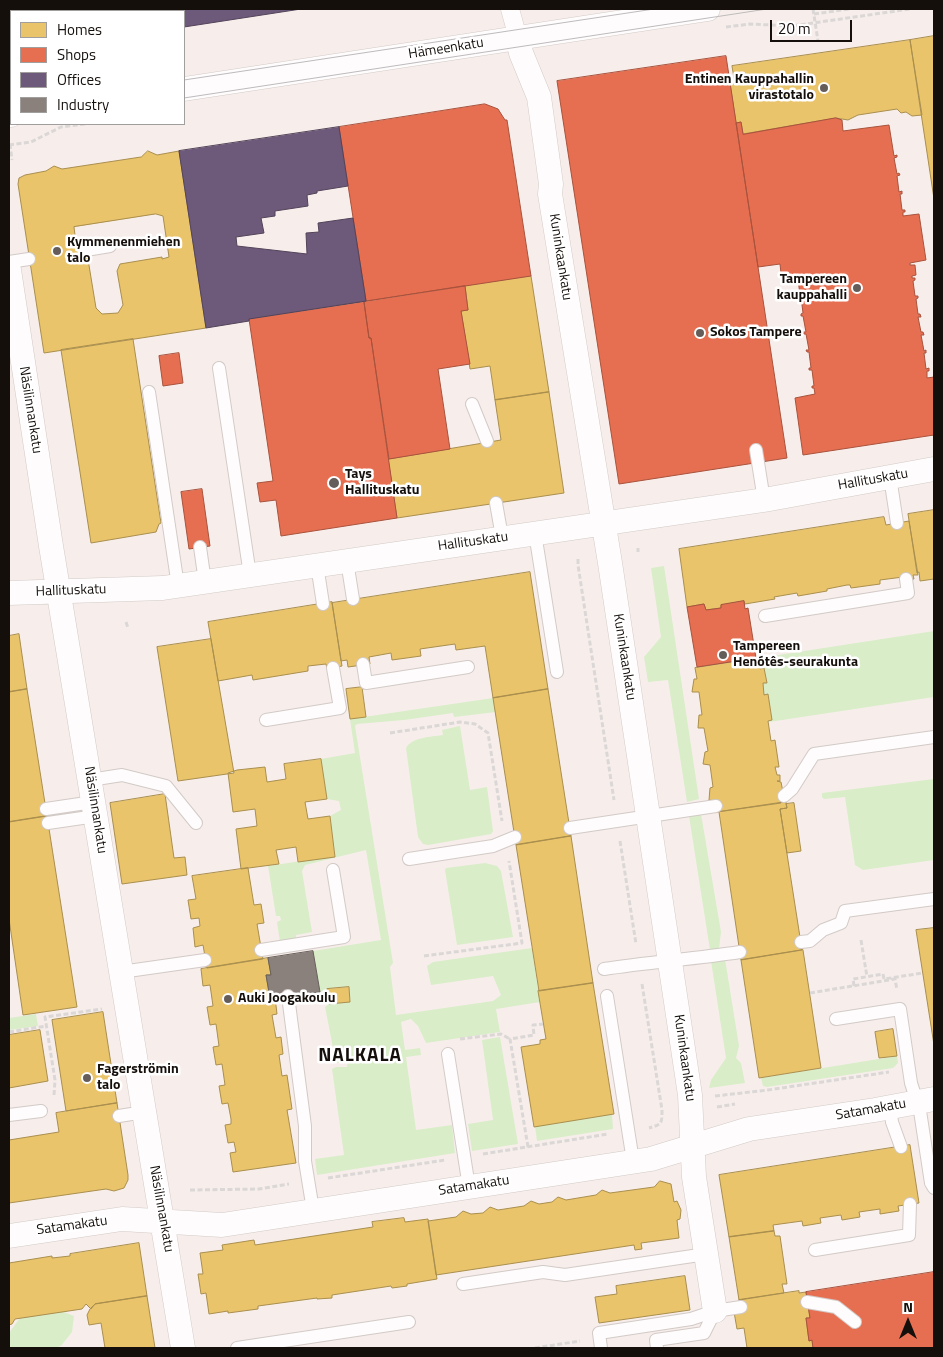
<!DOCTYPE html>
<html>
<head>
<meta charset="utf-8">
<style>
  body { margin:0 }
  #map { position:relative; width:943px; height:1357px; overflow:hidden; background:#f7eeeb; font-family:"Titillium Web",sans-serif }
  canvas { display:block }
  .frame { position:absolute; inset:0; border:10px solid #150f0c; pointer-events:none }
  .legend { position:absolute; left:10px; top:10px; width:175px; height:115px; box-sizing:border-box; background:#fff; border:1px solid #a19f9e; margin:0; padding:6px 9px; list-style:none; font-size:15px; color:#150f0c }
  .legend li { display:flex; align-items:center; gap:10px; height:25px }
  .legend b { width:25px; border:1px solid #a19f9e }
  .north { position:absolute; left:883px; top:1297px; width:50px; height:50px; -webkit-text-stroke:4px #fff; paint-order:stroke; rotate:0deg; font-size:14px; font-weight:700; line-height:20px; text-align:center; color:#150f0c }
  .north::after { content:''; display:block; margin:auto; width:18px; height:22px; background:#150f0c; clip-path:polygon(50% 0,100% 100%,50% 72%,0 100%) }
  .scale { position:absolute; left:770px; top:20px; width:82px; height:22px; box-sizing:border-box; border:2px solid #150f0c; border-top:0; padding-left:6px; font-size:15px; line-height:18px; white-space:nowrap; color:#150f0c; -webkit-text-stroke:4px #fff; paint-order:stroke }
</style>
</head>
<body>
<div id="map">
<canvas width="943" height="1357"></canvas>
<div class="frame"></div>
<ul class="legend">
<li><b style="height:14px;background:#e9c46a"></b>Homes</li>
<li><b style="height:14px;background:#e76f51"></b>Shops</li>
<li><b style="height:14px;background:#6d597a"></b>Offices</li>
<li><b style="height:14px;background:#8a817c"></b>Industry</li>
</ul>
<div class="north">N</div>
<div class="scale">20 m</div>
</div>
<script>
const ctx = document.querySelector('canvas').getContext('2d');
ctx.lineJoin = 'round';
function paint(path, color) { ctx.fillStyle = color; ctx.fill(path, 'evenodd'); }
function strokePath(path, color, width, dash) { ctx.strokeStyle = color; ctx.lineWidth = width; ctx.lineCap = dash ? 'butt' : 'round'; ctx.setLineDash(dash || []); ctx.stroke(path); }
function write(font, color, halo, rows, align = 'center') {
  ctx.font = font + ' "Titillium Web",sans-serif'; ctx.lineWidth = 5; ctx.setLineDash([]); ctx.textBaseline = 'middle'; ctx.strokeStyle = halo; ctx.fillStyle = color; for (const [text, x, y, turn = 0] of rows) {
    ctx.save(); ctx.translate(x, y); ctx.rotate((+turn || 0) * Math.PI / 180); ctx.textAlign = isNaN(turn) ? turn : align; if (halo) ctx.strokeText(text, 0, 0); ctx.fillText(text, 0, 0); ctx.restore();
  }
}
paint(new Path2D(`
  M664 566 699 799 687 802 668 680 648 682 644 657 661 637 651 568Z
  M934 631V697L769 722 772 720 768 695H764L763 683H767L764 668 760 669 759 658Z
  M493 698 496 712 454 717 453 713 404 720 357 724 355 726 393 963 390 967 396 1015 493 1001 501 995 493 976 431 985 427 966 433 962 532 948 540 1002 496 1009 500 1032 426 1043 418 1026 411 1019 401 1022 405 1050 420 1048 421 1055 406 1057 416 1130 452 1125 455 1153 317 1175 315 1159 344 1155 332 1069 336 1067H347L348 1061 341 1063H336L325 1007 329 1004 350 1002 349 987 327 989 320 992 313 951 381 940 366 850 305 865 302 871 312 932 296 935V940L280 942 277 922 281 920 280 916H276L268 866 335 856 330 816 341 810 339 801 327 799 321 759 355 753 350 719Z
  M460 726 470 790 487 787 493 831 491 834 428 845 423 844 418 837 406 748C412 737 431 737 443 735L442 730Z
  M934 779V860L863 870 855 865 845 797 824 799 822 797V793Z
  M701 814 721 932 719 949 710 950 689 816Z
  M485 863 497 866 501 871 513 937 457 945 445 870 446 868Z
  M725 959 739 1046 736 1058 741 1063 745 1083 709 1088 711 1080 726 1058 711 961Z
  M36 1014 38 1026 9 1030V1018Z
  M500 1037 518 1144 472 1151 468 1124 493 1120 482 1040Z
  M897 1056 898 1063 893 1068 767 1087 763 1086 761 1078Z
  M612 1114 613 1129 537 1141 535 1126Z
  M61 1311 74 1316 72 1332 61 1346 54 1348H9V1333L20 1318Z`), '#d9edc9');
const homes = new Path2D(`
  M9 9H155V11H11V52L9 53Z
  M934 36V199L910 40Z
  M910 40 922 115 912 116 906 112 901 113 897 109 858 115 848 120 836 118 743 134 741 122 736 123 730 84H735L732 66Z
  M148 151 157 155 179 151 206 328 44 353 18 184 19 178 25 175 46 171 54 166 62 169 141 157ZM156 214 163 216 169 257 162 259V257L120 264 117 271 123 305 118 313 102 314 96 308 85 241 76 243 74 227Z
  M531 276 549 392 495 400 490 366 470 369 461 311 468 310 465 286Z
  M133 339 161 523 159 524 156 532 91 543 61 350Z
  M549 392 564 493 397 518 388 459 501 440 495 400Z
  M934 510V579L920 581 919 572 917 573 908 514Z
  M884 517 886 525 909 521 918 575H913L914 579 903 580V577L880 580V584L851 588 850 585H847L827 589V591L798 596 797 593 774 597 775 599 745 604 744 601 721 605V608L706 610 704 604 687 607 679 549Z
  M530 572 548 689 493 698 485 646 456 650 455 644 420 649 421 656 392 660 391 653 369 657 370 664 348 667 347 660 341 661 332 603Z
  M332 602 342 666 327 669 326 664 308 666V671L253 680 252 675 218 681 208 622Z
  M19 634 27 689 9 692V636Z
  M211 639 234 773 178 781 157 647Z
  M759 658 760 669 764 668 767 683H763L764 695 768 694 772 720 768 721 771 741 775 740 779 767H775L777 775H780V781H777L781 782 784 797H780L781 803 717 812 715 801 709 800 710 788 713 787 710 765 703 764 705 752 708 751 704 728H698L699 715H702L699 692H692L694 679H697L695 668Z
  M360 687H362L366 717 350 719 346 689Z
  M27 689 47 816 9 822V692Z
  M548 689 571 836 516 845 493 698Z
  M321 759 327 799 305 802 308 819 330 816 335 857 298 862 296 847 276 850 279 864 241 869 236 829 257 826 255 809 233 812 228 773 237 770 265 767 267 782 286 779 284 764Z
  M165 794 174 858 185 857 187 875 122 884 110 803Z
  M786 802 787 808 780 809 802 950 741 960 719 812Z
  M794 803 801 851 787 853 780 809 787 808 786 804Z
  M47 816 77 1007 23 1015 9 919V822Z
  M571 836 593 983 539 991 516 845Z
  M248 868 254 905 261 904 264 923 257 924 263 959 207 968 203 945 195 947 193 928 200 926 199 918 191 919 188 900 196 899 192 876Z
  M934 928V1045L916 930Z
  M803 950 821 1068 759 1078 741 960Z
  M268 958 271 975H266L270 998 275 997 277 1014 272 1015 276 1038 281 1037 283 1054 279 1055 282 1076 287 1075 292 1109 287 1110 296 1163 233 1172 230 1153 236 1152 234 1142 228 1143 225 1125 231 1124V1119L228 1103 222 1104 219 1086 225 1085 222 1064 216 1065 213 1047 219 1046 216 1024 210 1025 207 1007 213 1006 210 985 203 986 201 969Z
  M593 983 614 1114 534 1127 521 1047 540 1044V1040L546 1039 538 991Z
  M349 987 350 1002 329 1004 327 989Z
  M103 1012 117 1103 66 1111 52 1020Z
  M893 1029 897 1056 879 1058 875 1032Z
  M40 1030 48 1081 9 1088V1035Z
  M117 1103 128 1175V1180L124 1188 114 1191 106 1189 9 1203V1140L59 1132 56 1113Z
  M910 1145 919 1203 898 1206 899 1211 880 1214V1209L859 1212 860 1217 842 1220 841 1215 820 1218 821 1223 803 1226 802 1221 773 1225 774 1231 729 1237 719 1175Z
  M660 1181 671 1184 674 1202 677 1201 681 1210 680 1219 677 1220 679 1238 641 1243 642 1249 635 1250 634 1245 436 1275 428 1221 456 1217 463 1211 471 1214 483 1213 490 1207 498 1210 524 1206 531 1201 539 1204 552 1202 558 1197 566 1200 596 1195 602 1190 610 1193 654 1187Z
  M404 1218 405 1222 428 1219 437 1279 407 1284V1286L392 1288 391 1286 332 1295V1298L317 1299V1298L258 1306V1309L228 1313V1311L209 1314 206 1293 201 1294 198 1274H203L200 1253 223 1250 222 1245 254 1240 255 1245 373 1227 372 1222Z
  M774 1231 775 1236H780L787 1284H782L784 1293 739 1300 729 1237Z
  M139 1243 147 1296 95 1304 91 1309 86 1304 82 1309 15 1319 12 1324 9 1325V1263L52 1256V1258L70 1256V1254Z
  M685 1276 690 1310 599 1323 595 1297 617 1294 616 1286Z
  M799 1291V1293L806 1292 810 1318H806L809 1341 812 1340 813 1348H747L744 1328 737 1329 734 1312 741 1311 739 1300Z
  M147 1296 155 1348H105L101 1323 89 1325 87 1315 90 1309 95 1304Z`);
paint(homes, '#e9c46a');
strokePath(homes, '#a98e4e', 1);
const shops = new Path2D(`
  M726 56 787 458 619 484 557 81Z
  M485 104 498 109 505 120H507L531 276 366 301 339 127Z
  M836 118 842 120 843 131 889 125 894 156 897 155V157L894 158 897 174 899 173 900 175 897 176 899 192 902 191V194H900L902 210H905V212H903V216L919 214 926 260 910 263V265H915L916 275 912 276V278H915V280L913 281 915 296H918V298L916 299 918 314H920L921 317H918L921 332H923L924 335H921L924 351 926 350V353H924L926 369 929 368V371H927V378L934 377V435L803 455 795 398 815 394 814 388H812V386H814L812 370H809V368H811L809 352H807L806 350H809L806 334H804L803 332H806L803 316H801V314L803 313 801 297 798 298V296L800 295 798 279 782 282 780 264 758 267 736 123 741 122 743 134Z
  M465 286 468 310 461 311 470 364 438 369 450 449 389 459 371 338H369L364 302Z
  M364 302 369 338H371L397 518 281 536 276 500 260 502 257 483 273 481 249 319Z
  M179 353 183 383 163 386 159 356Z
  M202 489 210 546 189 549 181 492Z
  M744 601 745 609 748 608 756 658 697 667 687 607 704 604 706 610 721 608V605Z
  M934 1272V1348H813L812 1340 809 1341 806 1318H810L806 1292Z`);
paint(shops, '#e76f51');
strokePath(shops, '#a8523c', 1);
const offices = new Path2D(`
  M155 9H301L184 27V11H155Z
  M339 127 348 186 317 191V193L307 195 308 206 275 211V216L261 218 264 233 236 237 237 246 307 254 306 233 319 232 318 223 353 218 366 301 249 319V321L206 328 179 151Z`);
paint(offices, '#6d597a');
strokePath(offices, '#534359', 1);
const industry = new Path2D(`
  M313 951 320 992 270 998 266 975H271L268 958Z`);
paint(industry, '#8a817c');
strokePath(industry, '#675f5a', 1);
const service = new Path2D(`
  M86 250 110 246
  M9 262 29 259
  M219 368 250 575
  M149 392 178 586
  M472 404 487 441
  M756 450 764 500
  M890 477 897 523
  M496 503 502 537
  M535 533 557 672
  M200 547 205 582
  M347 561 353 599
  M317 565 323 604
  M765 616 908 593 906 579
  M363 664 366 683 468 667
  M266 720 340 708 333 668
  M90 780 122 775 166 786 196 823
  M784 796 792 789 814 754 934 737
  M46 809 93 802
  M48 823 96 816
  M570 828 716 806
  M409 859 493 846 515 837
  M801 942 810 941 823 930 841 923 845 911 934 899
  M261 950 344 937 333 870
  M604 969C649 962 695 959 740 952
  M121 972 205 960
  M288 996 305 1126V1161L313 1210
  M607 996 633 1161
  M836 1019 900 1009 911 1083 920 1111 931 1183 934 1188
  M448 1054 469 1187
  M890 1106 892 1122 901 1147
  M9 1115 41 1111
  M119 1116 144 1112
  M815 1250 909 1235 910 1204
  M463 1284 543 1272 565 1275 706 1254
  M807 1302 836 1307 855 1322
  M237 1348 409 1322
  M601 1348 599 1333 691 1319 715 1311 741 1307
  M657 1348 656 1340 704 1333 715 1311`);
const pedestrian = new Path2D(`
  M510 9 518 38`);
const minor = new Path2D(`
  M518 38 521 53 539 97 551 184 550 194 610 563 690 1095 694 1177 715 1311
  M184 89 708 9
  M9 115H11
  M9 270 51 546 183 1348
  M9 593 163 588 764 500 934 469
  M9 1236 122 1219 222 1225 651 1159 749 1129 875 1110 934 1099`);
strokePath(service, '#d2cac7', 14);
strokePath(pedestrian, '#d2cac7', 19);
strokePath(minor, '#d2cac7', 25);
strokePath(new Path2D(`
  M813 9 818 41
  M814 14 849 9
  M726 27 750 24 792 26 910 9
  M9 86 11 85
  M10 144 12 160
  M9 145 31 142 61 127 85 124
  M638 548V552
  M578 559V565L614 800
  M126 622 128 628
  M390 733 460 722 475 724 488 733 502 821
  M620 841 636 944
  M861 940 867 977
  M424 956 522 943 509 861
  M642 984 662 1110C662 1124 662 1124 649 1128
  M854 986 853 979 883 974 884 979 923 973
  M810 993 895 979 897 990
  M9 1032 46 1026
  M460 1039 501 1034 510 1039
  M54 1095 55 1080 45 1017 102 1009
  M715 1096 768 1090 889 1072
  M717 1107 735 1104
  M528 1147 510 1039 534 1035 533 1025 543 1024
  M483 1154 608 1134
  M328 1178 445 1160
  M190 1190 259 1189 289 1184
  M535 1348 580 1341`), '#dad7d6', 3, [5, 2.5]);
strokePath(service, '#fefcfc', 12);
strokePath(pedestrian, '#fefcfc', 18);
strokePath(minor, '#fefcfc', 24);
strokePath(new Path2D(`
  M184 80 654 9
  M184 98 767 9
  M9 107 11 106
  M9 124H11`), '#bdbbbb', 1);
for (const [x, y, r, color] of [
  [824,88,5,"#645d5a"],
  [57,251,5,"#645d5a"],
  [857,288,5,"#645d5a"],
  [700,333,5,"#645d5a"],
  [334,483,6,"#645d5a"],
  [723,655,5,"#645d5a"],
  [228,999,5,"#645d5a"],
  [87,1078,5,"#645d5a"]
]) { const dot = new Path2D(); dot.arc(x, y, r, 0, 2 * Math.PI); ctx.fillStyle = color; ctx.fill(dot); strokePath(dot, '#fff', 2); }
write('14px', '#150f0c', '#fff', [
  ["Hämeenkatu",446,49,-9],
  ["Kuninkaankatu",560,257,81],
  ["Näsilinnankatu",30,410,81],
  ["Hallituskatu",873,480,-10],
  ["Hallituskatu",473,542,-8],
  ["Hallituskatu",71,591,-2],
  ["Kuninkaankatu",624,657,81],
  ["Näsilinnankatu",95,810,81],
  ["Kuninkaankatu",684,1058,82],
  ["Satamakatu",871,1110,-10],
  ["Satamakatu",474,1186,-9],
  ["Näsilinnankatu",161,1209,80],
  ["Satamakatu",72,1226,-8]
]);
write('bold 14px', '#150f0c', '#fff', [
  ["Entinen Kauppahallin",814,80,"right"],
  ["virastotalo",814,96,"right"],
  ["Kymmenenmiehen",67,243],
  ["talo",67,259],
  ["Tampereen",847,280,"right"],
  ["kauppahalli",847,296,"right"],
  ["Sokos Tampere",710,333],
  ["Tays",345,475],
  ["Hallituskatu",345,491],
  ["Tampereen",733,647],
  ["Henótês-seurakunta",733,663],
  ["Auki Joogakoulu",238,999],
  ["Fagerströmin",97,1070],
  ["talo",97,1086]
], 'left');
ctx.letterSpacing = '1px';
write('bold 19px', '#150f0c', '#fff', [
  ["NALKALA",360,1056]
]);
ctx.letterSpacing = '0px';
</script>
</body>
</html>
